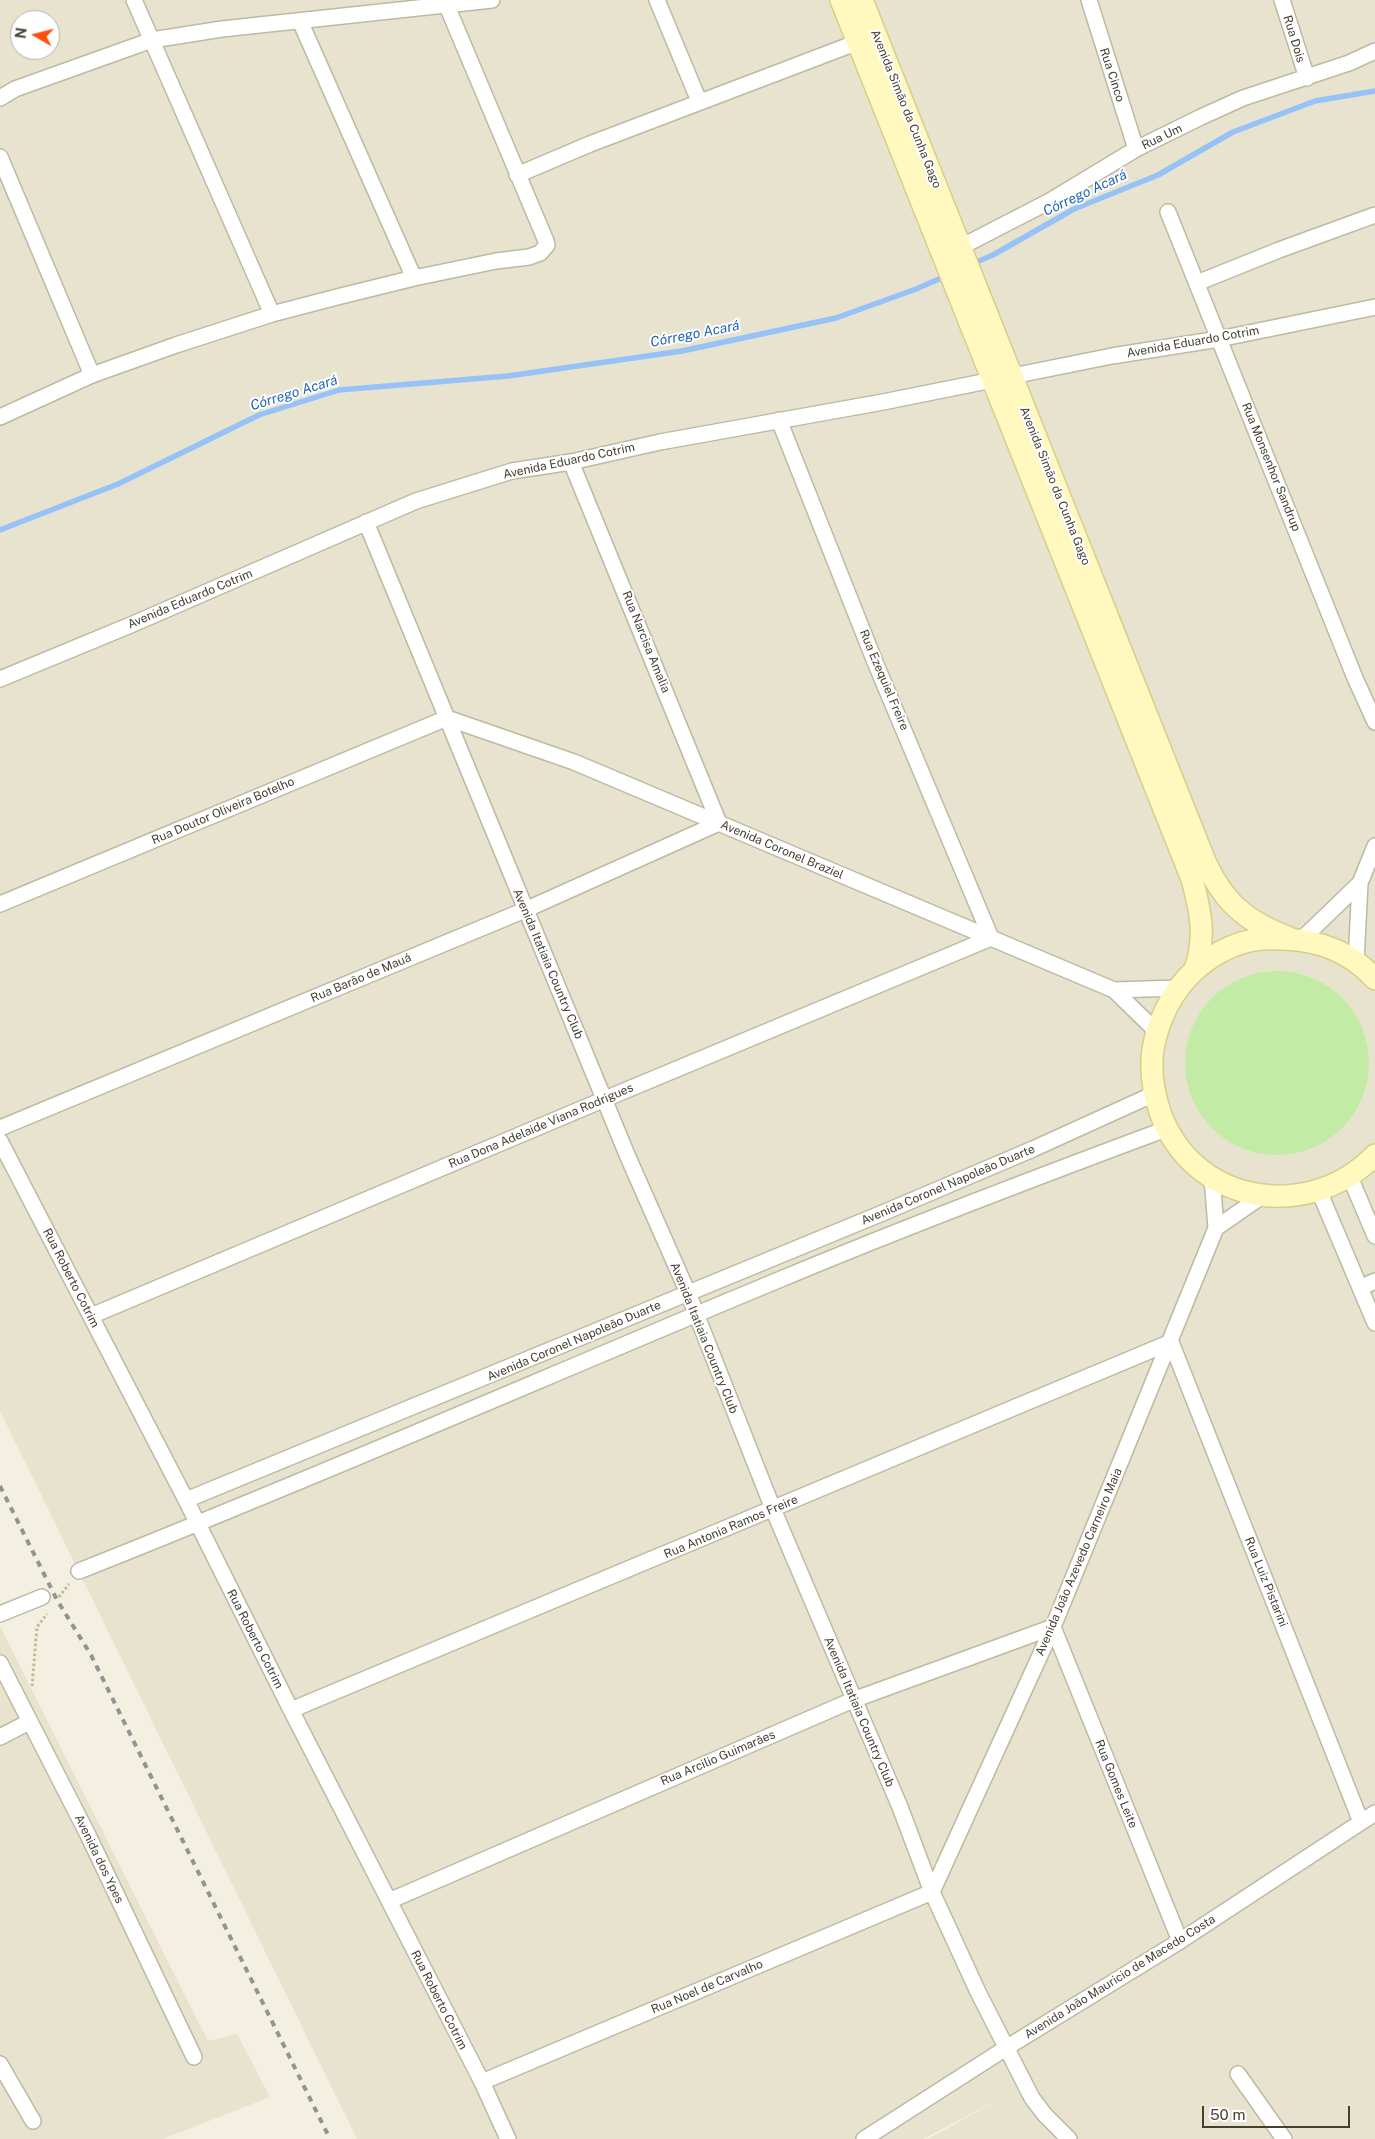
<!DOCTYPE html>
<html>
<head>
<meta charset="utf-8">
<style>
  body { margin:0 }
  #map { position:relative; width:1375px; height:2139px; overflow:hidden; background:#f3f0e1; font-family:"Public Sans",sans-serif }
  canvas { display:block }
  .north { position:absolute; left:10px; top:10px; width:50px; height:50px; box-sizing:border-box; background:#fff; border:1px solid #b4b2ad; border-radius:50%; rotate:278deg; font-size:14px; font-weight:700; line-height:20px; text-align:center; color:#443f31 }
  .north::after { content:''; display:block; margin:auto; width:18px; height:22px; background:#ff510c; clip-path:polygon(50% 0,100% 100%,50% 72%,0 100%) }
  .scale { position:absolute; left:1202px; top:2106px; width:148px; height:22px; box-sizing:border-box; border:2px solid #443f31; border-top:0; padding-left:6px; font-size:15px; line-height:18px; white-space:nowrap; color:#443f31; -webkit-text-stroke:4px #fff; paint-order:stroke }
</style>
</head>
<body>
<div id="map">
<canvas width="1375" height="2139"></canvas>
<div class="north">N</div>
<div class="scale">50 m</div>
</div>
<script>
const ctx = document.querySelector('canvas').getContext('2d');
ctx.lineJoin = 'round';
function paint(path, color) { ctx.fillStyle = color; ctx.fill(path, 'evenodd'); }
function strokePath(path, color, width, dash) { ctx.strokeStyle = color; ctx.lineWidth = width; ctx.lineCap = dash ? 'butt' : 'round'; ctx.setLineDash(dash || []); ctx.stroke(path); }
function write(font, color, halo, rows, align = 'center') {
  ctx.font = font + ' "Public Sans",sans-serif'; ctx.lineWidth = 4; ctx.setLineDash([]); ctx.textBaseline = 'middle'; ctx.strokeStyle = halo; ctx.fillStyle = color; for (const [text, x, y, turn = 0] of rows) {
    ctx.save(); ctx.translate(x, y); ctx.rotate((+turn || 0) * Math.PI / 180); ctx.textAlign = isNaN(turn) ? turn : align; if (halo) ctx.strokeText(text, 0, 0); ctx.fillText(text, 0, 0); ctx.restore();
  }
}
paint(new Path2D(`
  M0 0H1375V2139H928L1007 2095 923 2139H357L0 1411ZM20 20H50V50H20Z
  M0 1626 208 2041 237 2034 270 2097 163 2139H0Z`), '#e7e3ce');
paint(new Path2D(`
  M1185 1063a92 92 0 1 1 184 0a92 92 0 1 1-184 0Z`), '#c2eca5');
strokePath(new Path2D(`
  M972 264 993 255 1074 209 1158 175 1233 132 1315 101 1375 91
  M0 530 118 484 259 415 339 390 508 376 682 351 836 318 916 289 946 276`), '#96c2f7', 5.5);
const street = new Path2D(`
  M134 0 272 314
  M657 0 699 101
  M1089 0 1136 149
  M1282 0 1307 78
  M300 21 414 278
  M0 98 15 89 152 40 222 29 492 0
  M0 157 92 375
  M517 175 590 144 858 42
  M1168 212 1355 678 1375 722
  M953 251 1050 201 1136 149 1201 117 1243 98 1349 63 1375 51
  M1197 283 1279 250 1375 215
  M0 417 92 375 176 345 272 314 337 297 414 278 496 261 529 257 540 253 547 245 546 241 447 6
  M366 522 628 1157 688 1293 773 1509 900 1807 932 1892 978 1992 1032 2098 1045 2115 1069 2139
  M0 679 133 624 416 501 512 471 571 462 660 442 883 402 1112 356 1219 339 1375 307
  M0 904 447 718 574 762 1114 990 1156 1031
  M1302 939 1360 883
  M1356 962 1360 883 1375 846
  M1114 990 1178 988
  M0 1128 525 910 719 823 571 462
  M0 1141 186 1500 291 1710 482 2082 508 2139
  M1350 1177 1375 1236
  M1319 1191 1375 1323
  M1216 1228 1262 1196
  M1360 1288 1375 1281
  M91 1316 605 1099 991 938 875 662 779 420
  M186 1500 885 1212 1033 1149 1154 1094
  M79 1571C315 1478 547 1376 781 1279 908 1226 1037 1177 1166 1129
  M0 1614 42 1597
  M0 1663 88 1835 194 2057
  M291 1710 1171 1342 1361 1822
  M0 1737 29 1722
  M389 1901 853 1700 1053 1627 1180 1941
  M0 2064 33 2121
  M1238 2074 1284 2139
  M482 2082 932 1892 1053 1627 1216 1228 1212 1178
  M864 2139 1006 2048 1180 1941 1375 1813`);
const secondary = new Path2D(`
  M841 0 1192 879C1201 913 1206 936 1195 970
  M862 0 1204 859C1223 902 1246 922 1290 938
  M1375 979C1344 945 1306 937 1262 939 1234 941 1205 958 1187 978 1168 999 1158 1022 1153 1049 1150 1070 1153 1091 1160 1112 1192 1204 1308 1224 1375 1155`);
strokePath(street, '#beb9a3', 18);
strokePath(secondary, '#d7ce8b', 24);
strokePath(new Path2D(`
  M59 1597 69 1584
  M32 1686 37 1627 47 1614`), '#c2b893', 3, [2.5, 2.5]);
strokePath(street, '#fff', 15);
strokePath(secondary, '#fff8bf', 21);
strokePath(new Path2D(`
  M0 1486 57 1600 91 1655 330 2139`), '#939393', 4, [6, 6]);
write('12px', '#443f31', '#fff', [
  ["Rua Dois",1294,39,73],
  ["Rua Cinco",1112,75,72],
  ["Avenida Simão da Cunha Gago",906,109,68],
  ["Rua Um",1162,137,-26],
  ["Avenida Eduardo Cotrim",1193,342,-10],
  ["Avenida Eduardo Cotrim",569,461,-12],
  ["Rua Monsenhor Sandrup",1271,467,68],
  ["Avenida Simão da Cunha Gago",1055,486,68],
  ["Avenida Eduardo Cotrim",190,599,-23],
  ["Rua Narcisa Amalia",646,642,68],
  ["Rua Ezequiel Freire",884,680,67],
  ["Rua Doutor Oliveira Botelho",223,811,-23],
  ["Avenida Coronel Braziel",782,850,23],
  ["Avenida Itatiaia Country Club",548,964,67],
  ["Rua Barão de Mauá",361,978,-23],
  ["Rua Dona Adelaide Viana Rodrigues",541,1126,-23],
  ["Avenida Coronel Napoleão Duarte",948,1185,-23],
  ["Rua Roberto Cotrim",71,1278,63],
  ["Avenida Itatiaia Country Club",704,1338,68],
  ["Avenida Coronel Napoleão Duarte",574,1341,-23],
  ["Rua Antonia Ramos Freire",731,1527,-23],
  ["Avenida João Azevedo Carneiro Maia",1079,1562,-67],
  ["Rua Luiz Pistarini",1266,1582,68],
  ["Rua Roberto Cotrim",255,1639,63],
  ["Avenida Itatiaia Country Club",859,1712,67],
  ["Rua Arcilio Guimarães",718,1758,-23],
  ["Rua Gomes Leite",1116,1784,68],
  ["Avenida dos Ypes",99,1859,64],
  ["Avenida João Mauricio de Macedo Costa",1120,1977,-32],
  ["Rua Noel de Carvalho",707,1987,-23],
  ["Rua Roberto Cotrim",439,2000,63]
]);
write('italic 14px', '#2165b9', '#fff', [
  ["Córrego Acará",1085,193,-25],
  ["Córrego Acará",695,334,-11],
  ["Córrego Acará",294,393,-17]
]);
</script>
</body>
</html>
